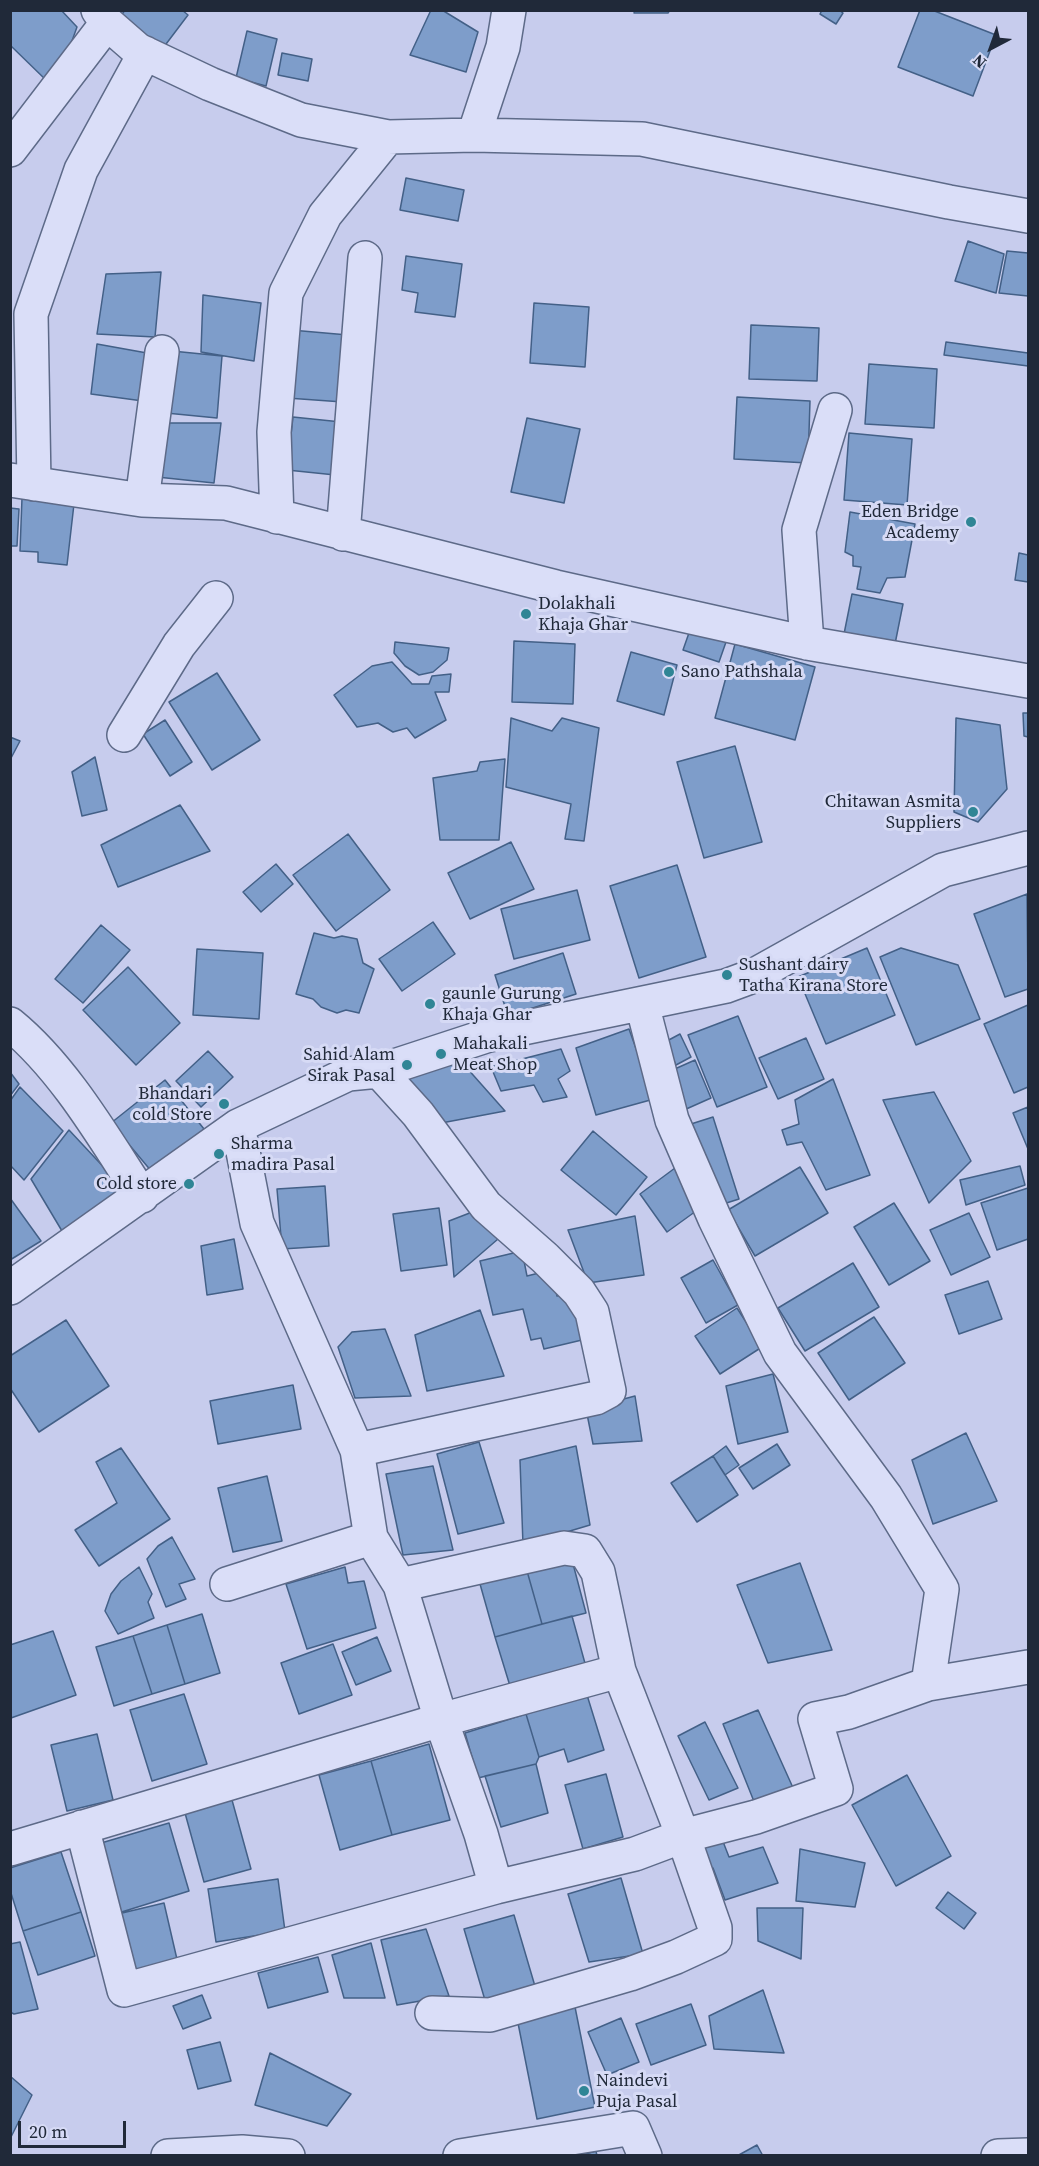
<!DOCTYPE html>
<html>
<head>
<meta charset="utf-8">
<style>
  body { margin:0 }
  #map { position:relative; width:1039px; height:2166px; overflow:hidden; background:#c7cced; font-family:"Source Serif 4",serif }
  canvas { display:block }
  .frame { position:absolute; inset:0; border:12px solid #202939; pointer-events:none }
  .north { position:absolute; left:961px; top:18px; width:60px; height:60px; -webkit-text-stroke:4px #d6daf5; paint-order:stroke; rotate:221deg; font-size:16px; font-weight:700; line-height:24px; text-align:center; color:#202939 }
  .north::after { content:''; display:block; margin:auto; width:21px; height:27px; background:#202939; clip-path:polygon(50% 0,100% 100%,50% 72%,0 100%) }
  .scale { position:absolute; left:18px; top:2121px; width:108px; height:27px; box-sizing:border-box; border:3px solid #202939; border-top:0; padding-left:8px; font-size:18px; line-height:21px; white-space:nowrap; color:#202939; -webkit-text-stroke:4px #d6daf5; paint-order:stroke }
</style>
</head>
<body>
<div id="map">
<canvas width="1039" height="2166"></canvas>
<div class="frame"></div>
<div class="north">N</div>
<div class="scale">20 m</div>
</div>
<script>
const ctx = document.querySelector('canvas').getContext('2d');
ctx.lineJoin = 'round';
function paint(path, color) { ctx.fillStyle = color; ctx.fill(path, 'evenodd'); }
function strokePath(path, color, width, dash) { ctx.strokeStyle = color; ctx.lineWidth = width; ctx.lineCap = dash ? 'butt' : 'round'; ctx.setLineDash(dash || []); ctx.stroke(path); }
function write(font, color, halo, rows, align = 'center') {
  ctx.font = font + ' "Source Serif 4",serif'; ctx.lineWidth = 6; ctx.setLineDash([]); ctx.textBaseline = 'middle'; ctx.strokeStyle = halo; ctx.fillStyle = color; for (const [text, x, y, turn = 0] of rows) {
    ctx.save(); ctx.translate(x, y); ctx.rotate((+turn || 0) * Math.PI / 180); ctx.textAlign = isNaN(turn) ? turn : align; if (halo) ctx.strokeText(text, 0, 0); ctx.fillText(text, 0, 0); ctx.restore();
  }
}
const building = new Path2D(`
  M10 10H61L77 27 64 63 48 82 10 45Z
  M125 10H182L188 15 160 52 118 20Z
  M431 10H442L478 32 466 72 410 55Z
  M635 10H670L668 13H634Z
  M822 10H839L843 13 836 24 820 14Z
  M920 10H932L996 35 973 96 898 67Z
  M247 31 277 39 266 86 236 78Z
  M282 53 312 59 308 81 278 75Z
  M406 178 464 190 458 221 400 210Z
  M968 241 1004 254 996 293 955 281Z
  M1007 251 1028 253V296L999 293Z
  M406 256 462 264 455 317 415 312 418 293 402 290Z
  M161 272 155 337 97 334 106 274Z
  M203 295 261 303 254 361 201 352Z
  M534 303 589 307 585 367 530 363Z
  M751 325 819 328 817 381 749 379Z
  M291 330 348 335 343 402 287 398Z
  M946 342 1028 353V366L944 355Z
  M97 344 147 353 143 401 91 394Z
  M172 351 222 356 217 418 166 413Z
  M869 364 937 369 934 428 865 424Z
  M737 397 810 401 808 463 734 459Z
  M293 417 351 423 345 476 287 470Z
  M527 418 580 429 564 503 511 492Z
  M164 423H221L214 483 157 477Z
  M849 433 912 439 907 505 844 500Z
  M22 498 74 504 67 565 38 562V552L20 551Z
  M10 508 19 509 17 546H10Z
  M850 512 915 524 905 577 887 578 880 593 857 589 861 567 853 566V556L845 552Z
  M1019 553 1028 555V582L1015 580Z
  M852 594 903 604 895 644 844 634Z
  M690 630 726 642 719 662 683 650Z
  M514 641 575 644 573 704 512 702Z
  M395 642 449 648 447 660 433 672 419 675 405 666 394 653Z
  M735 644 815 667 795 740 715 718Z
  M631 652 677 665 664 715 617 701Z
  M392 662 412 684H429L432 676 451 674 449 692H435L446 720 415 738 407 728 393 732 378 723 357 727 334 695 372 666Z
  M217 673 260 740 212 770 169 702Z
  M1023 713H1028V737L1024 736Z
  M511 718 552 731 562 718 599 728 584 841 565 839 571 804 506 787Z
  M956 718 1000 725 1007 789 978 822 954 812Z
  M165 720 192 762 170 776 143 734Z
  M10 737 20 741 10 760Z
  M735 746 762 842 704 858 677 762Z
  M95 757 107 810 82 816 72 772Z
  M505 759 499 840H440L433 778 477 771 480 762Z
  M180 805 210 851 118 887 101 845Z
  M348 834 390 890 336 931 293 875Z
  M511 842 534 889 470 919 448 873Z
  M276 864 293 884 261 912 243 892Z
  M677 865 706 957 639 978 610 886Z
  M577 890 590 940 514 959 501 909Z
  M1027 894 1028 989 1005 997 974 914Z
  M433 922 455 954 402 991 379 959Z
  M101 925 130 950 83 1003 55 979Z
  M314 933 334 938 342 936 357 939 363 963 374 969 359 1013 346 1010 337 1013 321 1007 313 999 296 994Z
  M867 948 895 1015 826 1044 798 977Z
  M901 948 958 965 980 1019 916 1045 880 957Z
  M197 949 263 953 259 1019 193 1015Z
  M563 953 576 994 508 1016 495 975Z
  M128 967 180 1023 136 1065 83 1010Z
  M1028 1005V1087L1014 1093 984 1024Z
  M738 1016 767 1087 717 1107 688 1035Z
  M629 1029 654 1099 596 1115 576 1048Z
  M680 1034 691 1057 676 1065 665 1042Z
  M806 1038 824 1079 778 1099 759 1058Z
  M561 1049 570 1071 558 1079 567 1097 543 1102 534 1085 501 1091 491 1067Z
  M208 1051 233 1077 201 1107 176 1081Z
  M458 1058 505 1111 436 1124 397 1075Z
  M695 1060 711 1098 684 1110 668 1072Z
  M10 1072 19 1084 10 1096Z
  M833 1079 870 1175 826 1190 802 1142 787 1145 782 1130 799 1124 795 1100Z
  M165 1080 204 1129 152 1172 111 1123Z
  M20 1087 63 1131 24 1180 10 1165V1101Z
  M934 1092 971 1161 929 1203 883 1100Z
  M1028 1107V1149L1013 1113Z
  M713 1117 739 1199 717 1206 691 1124Z
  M69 1130 125 1190 62 1231 31 1179Z
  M593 1131 647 1177 616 1215 561 1170Z
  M1020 1166 1025 1185 966 1205 960 1180Z
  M800 1167 828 1213 755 1256 728 1210Z
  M675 1168 703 1206 667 1232 640 1194Z
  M325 1186 329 1246 282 1249 277 1189Z
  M1028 1188V1239L997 1250 981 1203Z
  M10 1198 41 1241 10 1260Z
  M894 1203 930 1261 889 1285 854 1227Z
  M439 1208 447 1265 401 1271 393 1214Z
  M480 1209 498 1239 454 1277 449 1221Z
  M969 1213 990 1257 951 1275 930 1230Z
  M635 1216 644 1275 588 1283 568 1230Z
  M234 1239 243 1289 207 1295 201 1246Z
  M522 1251 527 1276 551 1270 557 1296 571 1293 582 1340 544 1349 541 1338 531 1340 523 1309 493 1315 480 1261Z
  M713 1260 738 1305 706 1323 681 1278Z
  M853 1263 879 1307 805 1351 778 1308Z
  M988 1281 1002 1319 959 1334 945 1295Z
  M737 1308 762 1347 720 1374 695 1336Z
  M480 1310 504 1376 427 1391 415 1335Z
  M874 1317 905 1363 849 1400 818 1353Z
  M66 1320 109 1386 39 1432 10 1388V1356Z
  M385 1329 411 1396 355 1398 338 1347 352 1332Z
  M773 1374 788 1432 738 1444 726 1386Z
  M293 1385 301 1429 218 1444 210 1401Z
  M635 1396 642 1441 593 1444 586 1409Z
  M966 1433 997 1501 933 1524 912 1460Z
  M479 1442 504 1523 458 1534 437 1454Z
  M777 1444 790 1465 753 1489 739 1468Z
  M576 1446 590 1525 523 1545 520 1460Z
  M726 1446 739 1465 725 1475 713 1456Z
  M121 1448 170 1519 99 1566 75 1530 117 1503 96 1462Z
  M713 1456 738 1495 697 1522 671 1483Z
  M433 1466 453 1550 403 1555 386 1474Z
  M267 1476 282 1541 233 1552 218 1488Z
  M172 1537 195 1579 179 1584 186 1599 166 1607 147 1559 158 1546Z
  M572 1560 586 1613 542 1624 527 1571Z
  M800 1563 832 1650 768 1663 737 1585Z
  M139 1567 152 1594 148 1602 154 1618 118 1634 105 1611 111 1594 121 1581Z
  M345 1567 348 1583 364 1581 376 1628 307 1649 286 1584Z
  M527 1571 542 1624 495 1637 480 1584Z
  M202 1614 220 1673 185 1684 167 1625Z
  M572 1616 586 1667 510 1686 495 1637Z
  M167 1625 185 1684 152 1694 133 1636Z
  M53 1631 76 1695 11 1718 10 1645Z
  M133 1636 152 1694 114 1706 96 1647Z
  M377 1637 391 1671 356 1685 342 1652Z
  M333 1644 352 1695 299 1714 281 1663Z
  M184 1694 207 1764 152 1781 130 1710Z
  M587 1695 604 1750 568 1762 564 1749 539 1757 526 1714Z
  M758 1710 794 1790 755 1804 723 1724Z
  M526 1714 539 1757 536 1764 478 1778 465 1733Z
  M705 1722 738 1788 709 1800 678 1736Z
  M97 1734 113 1800 67 1811 51 1745Z
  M429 1744 450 1820 392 1835 371 1761Z
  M371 1761 392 1835 340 1850 319 1775Z
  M536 1764 548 1813 501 1827 485 1776Z
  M606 1774 623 1837 583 1849 565 1785Z
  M907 1775 951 1856 896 1886 852 1805Z
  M232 1800 251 1869 204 1882 185 1813Z
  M169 1823 189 1891 112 1915 91 1846Z
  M722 1839 729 1857 763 1847 778 1883 725 1900 713 1868 703 1872 695 1848Z
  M800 1849 865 1863 855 1907 796 1901Z
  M61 1852 81 1912 23 1931 10 1890V1868Z
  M621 1878 643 1954 589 1962 568 1894Z
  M278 1879 285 1931 216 1942 208 1889Z
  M948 1892 976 1913 964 1929 936 1908Z
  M164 1903 179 1968 132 1978 118 1914Z
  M757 1908H803L801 1959 758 1941Z
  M81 1912 95 1956 38 1975 23 1931Z
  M514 1915 537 1993 487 2007 464 1929Z
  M426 1929 449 1996 397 2005 381 1940Z
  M20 1942 38 2009 14 2014 10 2012V1944Z
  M371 1943 385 1998H344L332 1955Z
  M318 1957 328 1992 268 2008 258 1973Z
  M763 1990 784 2053 714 2049 709 2016Z
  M202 1995 211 2018 183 2029 173 2006Z
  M691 2004 706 2045 651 2065 636 2024Z
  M575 2007 595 2107 537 2119 517 2018Z
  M621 2018 639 2062 607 2075 588 2032Z
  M220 2042 231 2081 198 2089 187 2050Z
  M270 2053 351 2094 327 2126 255 2105Z
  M10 2076 32 2095 10 2139Z
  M757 2145 763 2156H737Z
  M596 2151 597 2156H579Z`);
paint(building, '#7e9dca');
strokePath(building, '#436087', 1.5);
const minor = new Path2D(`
  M107 23 138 50 210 84 301 120 388 137
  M474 135 642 139 949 202 1028 216
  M10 150 107 23 98 10
  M10 480 142 500 226 503 556 587 807 643 1028 681
  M34 484 31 314 81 170 145 53
  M142 500 162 352
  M277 517 274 432 286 293 325 215 388 137 474 135 503 47 509 10
  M343 534 365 258
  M807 643 799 530 835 410
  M124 735 179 645 216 598
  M10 1024C64 1068 104 1138 142 1196
  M238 1126 257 1223 357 1450 371 1538 400 1585 441 1720 481 1834 496 1887
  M10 1288 238 1126 348 1074 379 1071 489 1035 726 986 753 976 943 870 1028 848
  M357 1450 596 1398 609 1391 592 1312 579 1292 545 1258 486 1206 418 1114 379 1071
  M227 1584 371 1538
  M400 1585 564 1548 585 1551 598 1572 619 1671
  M928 1684 1028 1667
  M10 1849 441 1720 619 1671 683 1836 635 1854 496 1887 124 1990 82 1827
  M432 2013 490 2015 630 1974 676 1957 715 1939V1928L683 1836 756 1817 836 1789 815 1719 849 1712 928 1684 942 1589 886 1497 780 1353 715 1219 672 1120 642 1004
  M168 2156 242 2152 288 2156
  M460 2156 633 2128 645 2156
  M998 2156 1028 2155`);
strokePath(minor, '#5d6a88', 36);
strokePath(minor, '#dadef8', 33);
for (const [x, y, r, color] of [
  [971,522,6,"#2f8595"],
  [526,614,6,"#2f8595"],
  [669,672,6,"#2f8595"],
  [973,812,6,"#2f8595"],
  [727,975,6,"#2f8595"],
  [430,1004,6,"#2f8595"],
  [441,1054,6,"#2f8595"],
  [407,1065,6,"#2f8595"],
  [224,1104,6,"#2f8595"],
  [219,1154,6,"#2f8595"],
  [189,1184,6,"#2f8595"],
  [584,2091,6,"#2f8595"]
]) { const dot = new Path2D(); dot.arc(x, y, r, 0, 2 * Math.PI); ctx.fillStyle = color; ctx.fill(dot); strokePath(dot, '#d6daf5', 2); }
write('18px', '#202939', '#d6daf5', [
  ["Eden Bridge",959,512,"right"],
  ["Academy",959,533,"right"],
  ["Dolakhali",538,604],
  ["Khaja Ghar",538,625],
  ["Sano Pathshala",681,672],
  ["Chitawan Asmita",961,802,"right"],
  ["Suppliers",961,823,"right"],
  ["Sushant dairy",739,965],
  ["Tatha Kirana Store",739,986],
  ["gaunle Gurung",442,994],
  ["Khaja Ghar",442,1015],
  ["Mahakali",453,1044],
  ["Meat Shop",453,1065],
  ["Sahid Alam",395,1055,"right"],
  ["Sirak Pasal",395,1076,"right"],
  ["Bhandari",212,1094,"right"],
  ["cold Store",212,1115,"right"],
  ["Sharma",231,1144],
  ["madira Pasal",231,1165],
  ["Cold store",177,1184,"right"],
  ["Naindevi",596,2081],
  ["Puja Pasal",596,2102]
], 'left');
</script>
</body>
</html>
